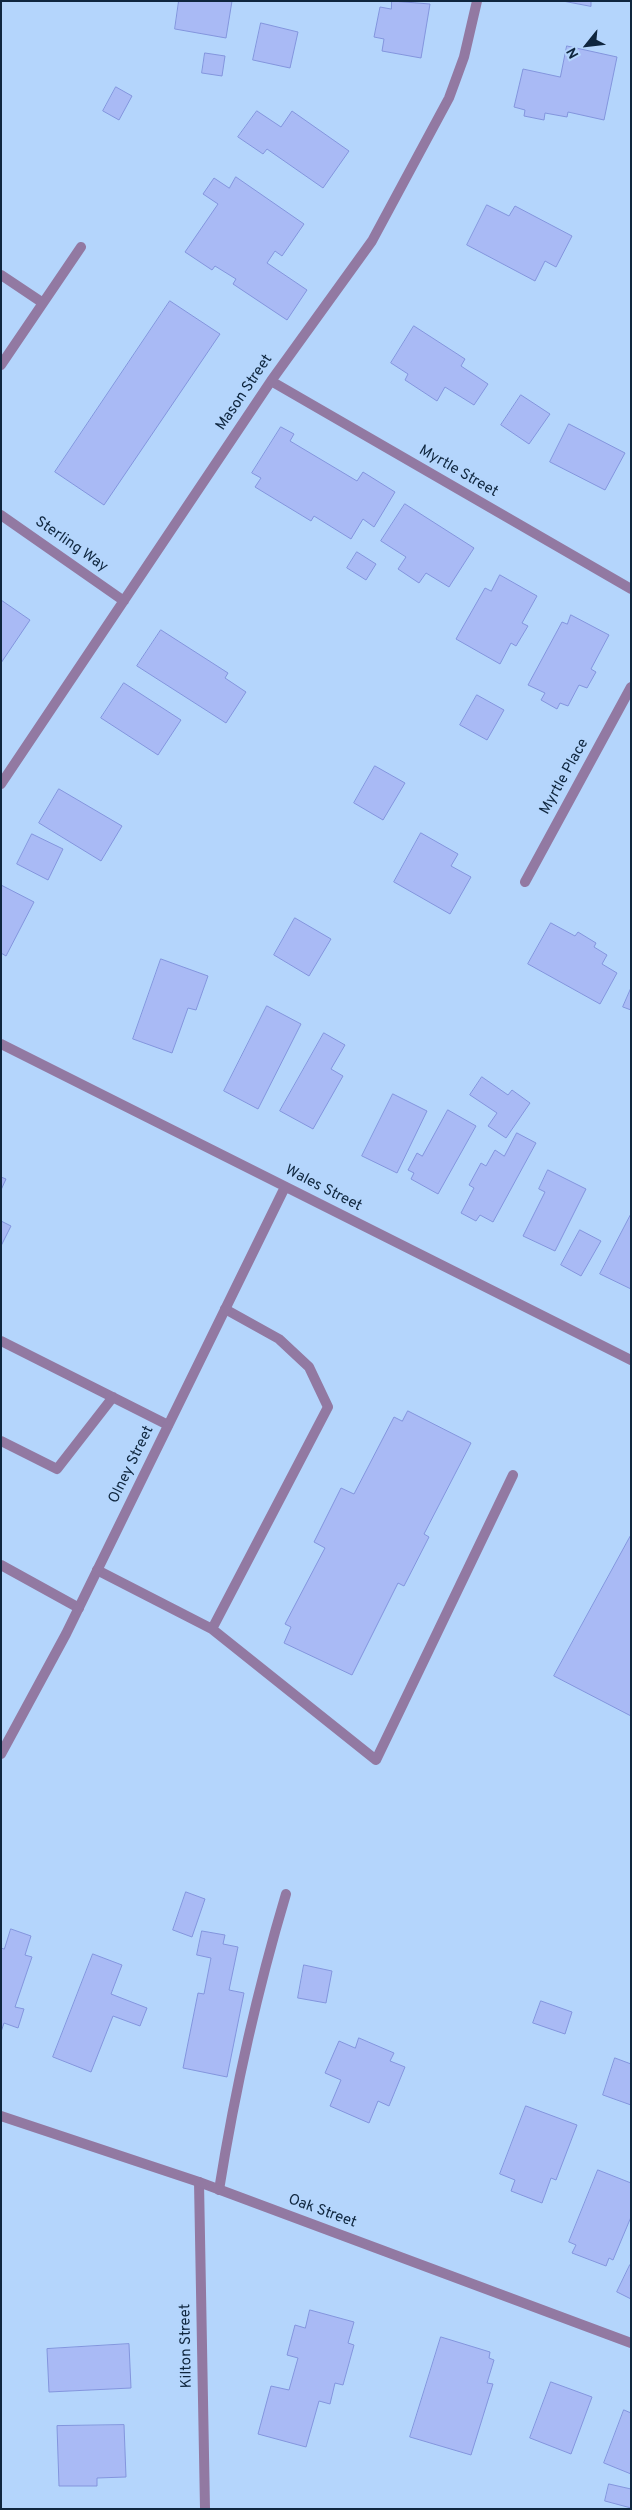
<!DOCTYPE html>
<html>
<head>
<meta charset="utf-8">
<style>
  body { margin:0 }
  #map { position:relative; width:632px; height:2510px; overflow:hidden; background:#b4d5fc; font-family:Overpass,sans-serif }
  canvas { display:block }
  .frame { position:absolute; inset:0; border:2px solid #0f263e; pointer-events:none }
  .north { position:absolute; left:562px; top:20px; width:50px; height:50px; -webkit-text-stroke:4px #b4d5fc; paint-order:stroke; rotate:241deg; font-size:14px; font-weight:700; line-height:20px; text-align:center; color:#0f263e }
  .north::after { content:''; display:block; margin:auto; width:18px; height:22px; background:#0f263e; clip-path:polygon(50% 0,100% 100%,50% 72%,0 100%) }
</style>
</head>
<body>
<div id="map">
<canvas width="632" height="2510"></canvas>
<div class="frame"></div>
<div class="north">N</div>
</div>
<script>
const ctx = document.querySelector('canvas').getContext('2d');
ctx.lineJoin = 'round';
function paint(path, color) { ctx.fillStyle = color; ctx.fill(path, 'evenodd'); }
function strokePath(path, color, width, dash) { ctx.strokeStyle = color; ctx.lineWidth = width; ctx.lineCap = dash ? 'butt' : 'round'; ctx.setLineDash(dash || []); ctx.stroke(path); }
function write(font, color, halo, rows, align = 'center') {
  ctx.font = font + ' Overpass,sans-serif'; ctx.lineWidth = 4.5; ctx.setLineDash([]); ctx.textBaseline = 'middle'; ctx.strokeStyle = halo; ctx.fillStyle = color; for (const [text, x, y, turn = 0] of rows) {
    ctx.save(); ctx.translate(x, y); ctx.rotate((+turn || 0) * Math.PI / 180); ctx.textAlign = isNaN(turn) ? turn : align; if (halo) ctx.strokeText(text, 0, 0); ctx.fillText(text, 0, 0); ctx.restore();
  }
}
const building = new Path2D(`
  M179 1H232L226 38 175 29Z
  M392 1 430 4 421 58 382 51 384 39 374 37 380 7 391 9Z
  M563 1H591V6Z
  M261 23 298 32 290 68 253 60Z
  M567 46 617 57 604 120 568 112 567 117 545 113 544 120 524 116 525 110 514 107 523 69 560 77Z
  M205 53 225 56 222 76 202 73Z
  M116 87 132 96 119 120 103 111Z
  M257 111 281 127 292 111 349 151 323 188 267 149 263 154 238 137Z
  M236 177 304 224 282 256 275 251 267 263 307 290 287 320 233 284 236 279 215 266 212 270 185 252 218 204 203 194 214 178 229 188Z
  M487 205 509 216 515 206 572 236 556 267 545 261 535 281 467 245Z
  M170 301 220 334 104 505 55 472Z
  M414 326 465 359 461 366 488 384 474 405 445 387 437 401 405 380 408 374 391 363Z
  M521 395 550 414 529 444 501 425Z
  M569 424 625 453 605 490 550 462Z
  M281 427 294 434 290 441 357 481 363 472 395 492 374 527 363 519 351 539 314 516 311 521 255 487 261 478 252 473Z
  M405 504 474 548 449 587 426 573 419 583 398 569 406 557 381 541Z
  M357 552 376 564 366 580 347 568Z
  M500 575 537 596 522 623 528 626 516 646 511 643 500 664 456 639 485 588 491 591Z
  M1 600 30 620 1 663Z
  M571 615 609 635 591 669 596 672 587 688 579 685 568 706 560 703 557 709 541 700 545 693 528 685 562 622 567 624Z
  M161 630 228 673 225 678 246 692 226 723 137 666Z
  M124 683 181 720 158 755 101 718Z
  M477 695 504 710 487 740 460 725Z
  M375 766 405 783 383 820 354 803Z
  M59 789 122 826 101 861 39 823Z
  M421 833 458 854 451 866 471 877 450 914 394 882Z
  M32 834 63 849 48 880 17 864Z
  M1 885 34 902 6 956 1 953Z
  M295 918 331 939 309 976 274 955Z
  M551 923 575 936 578 932 596 943 594 947 607 955 602 964 617 973 600 1004 528 964Z
  M161 959 208 976 196 1010 188 1008 172 1053 133 1039Z
  M631 988V1010L623 1007Z
  M267 1006 301 1024 258 1109 224 1091Z
  M324 1033 345 1045 331 1069 343 1076 313 1129 280 1111Z
  M482 1077 508 1095 512 1090 530 1103 506 1138 488 1126 497 1113 470 1095Z
  M393 1094 427 1111 397 1173 362 1156Z
  M448 1110 476 1126 438 1194 411 1179 414 1173 408 1170 417 1153 422 1156Z
  M517 1133 536 1143 493 1222 480 1215 476 1221 461 1213 474 1188 469 1185 481 1163 486 1166 495 1150 504 1156Z
  M548 1170 586 1189 555 1251 523 1236 545 1192 539 1189Z
  M1 1177 6 1179 1 1190Z
  M631 1214V1289L600 1274Z
  M1 1221 11 1226 1 1246Z
  M580 1230 601 1241 581 1276 561 1265Z
  M408 1411 471 1443 424 1534 429 1537 404 1586 398 1583 352 1675 284 1643 291 1627 285 1624 325 1548 314 1542 341 1488 354 1494 394 1417 402 1421Z
  M631 1535V1716L554 1676Z
  M186 1892 205 1899 192 1937 173 1930Z
  M11 1929 31 1936 25 1955 32 1957 15 2007 24 2009 18 2028 4 2023 1 2032V1948L4 1949Z
  M202 1931 225 1935 223 1944 238 1947 229 1990 244 1993 227 2077 183 2068 198 1993 204 1994 211 1958 197 1955Z
  M93 1954 122 1965 111 1994 147 2008 140 2026 113 2016 91 2072 53 2057Z
  M304 1965 332 1971 326 2003 298 1998Z
  M541 2001 572 2012 565 2034 533 2023Z
  M359 2038 394 2053 390 2061 405 2067 389 2106 378 2101 369 2123 330 2106 341 2080 325 2073 339 2041 355 2048Z
  M615 2058 631 2064V2105L603 2095Z
  M526 2106 577 2125 556 2180 551 2178 542 2203 511 2191 515 2180 500 2174Z
  M598 2170 631 2183V2217L613 2260 609 2258 606 2266 572 2253 576 2245 569 2242Z
  M630 2265 631 2266V2299L617 2292Z
  M310 2310 354 2322 348 2343 354 2345 343 2385 335 2383 330 2404 319 2401 306 2447 258 2434 271 2386 289 2390 298 2358 287 2355 295 2325 305 2328Z
  M441 2337 490 2352 489 2358 494 2360 487 2383 493 2384 471 2455 410 2437Z
  M129 2344 131 2388 49 2392 47 2349Z
  M551 2382 592 2397 571 2454 530 2438Z
  M624 2410 631 2413V2474L604 2463Z
  M124 2425 126 2477 97 2478V2486H59L57 2426Z
  M609 2484 631 2489V2508L605 2501Z`);
paint(building, '#a9baf5');
strokePath(building, '#8395dd', 1);
strokePath(new Path2D(`
  M1 275 43 303 1 365
  M43 303 81 247
  M1 1341 168 1425
  M1 1441 57 1469 113 1397
  M1 1565 79 1608
  M97 1570 212 1629 376 1760 513 1475
  M212 1629 328 1407 309 1367 279 1339 225 1309
  M219 2190C235 2090 257 1991 286 1894`), '#9279a2', 10);
strokePath(new Path2D(`
  M271 381 631 589
  M1 515 124 601
  M1 784 271 381 372 241 449 98 464 57 477 1
  M525 882 631 687
  M1 1044 631 1360
  M1 1754 66 1634 285 1187
  M199 2182 205 2509`), '#9279a2', 10);
strokePath(new Path2D(`
  M1 2116 199 2182 631 2343`), '#9279a2', 10);
write('15px', '#0f263e', '#b4d5fc', [
  ["Mason Street",245,393,-56],
  ["Myrtle Street",458,472,30],
  ["Sterling Way",71,545,35],
  ["Myrtle Place",565,777,-61],
  ["Wales Street",323,1189,27],
  ["Olney Street",132,1465,-64],
  ["Oak Street",322,2212,20],
  ["Kilton Street",187,2346,-91]
]);
</script>
</body>
</html>
